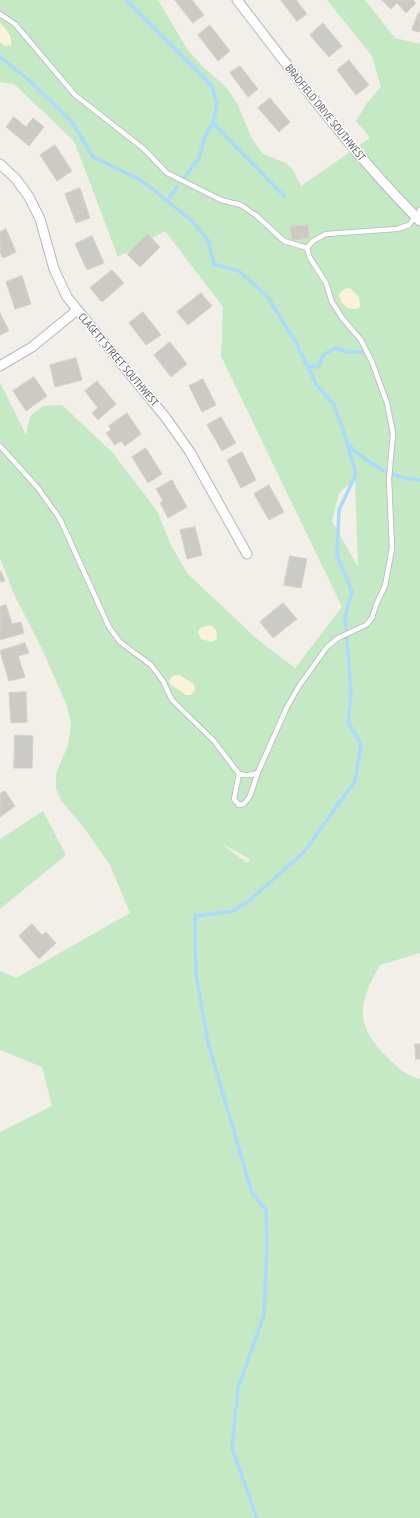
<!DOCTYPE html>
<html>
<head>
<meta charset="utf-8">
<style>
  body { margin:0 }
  canvas { display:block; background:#f1efe8 }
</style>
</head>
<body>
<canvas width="420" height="1518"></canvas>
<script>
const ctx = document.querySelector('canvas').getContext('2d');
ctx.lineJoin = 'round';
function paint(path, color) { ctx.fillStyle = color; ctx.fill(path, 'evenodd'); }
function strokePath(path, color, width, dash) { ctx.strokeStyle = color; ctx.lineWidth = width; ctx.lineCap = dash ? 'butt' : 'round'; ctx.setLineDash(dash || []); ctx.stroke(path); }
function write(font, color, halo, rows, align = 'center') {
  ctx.font = font + ' "PT Sans Narrow",sans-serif'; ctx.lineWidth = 3; ctx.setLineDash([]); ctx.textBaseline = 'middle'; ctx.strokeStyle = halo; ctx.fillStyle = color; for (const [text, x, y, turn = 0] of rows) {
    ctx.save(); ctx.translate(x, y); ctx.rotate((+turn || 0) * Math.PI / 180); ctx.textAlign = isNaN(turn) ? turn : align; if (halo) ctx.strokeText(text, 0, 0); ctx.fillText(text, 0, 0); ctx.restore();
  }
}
paint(new Path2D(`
  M0 0H158L187 49 204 68 226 87 237 103 252 139 263 154 286 163 293 170 301 186 370 138 356 121 367 103 381 87 372 56 327 0H365L395 38 420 44V953L380 965C358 1003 354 1025 388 1058 400 1069 403 1074 420 1079V1518H0V1132L52 1106 42 1067 0 1050V971L16 978 130 913 110 865 82 825 62 802 56 789V774L68 745 71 723 67 706 41 647 13 592 0 558V382L26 435 30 416 43 406 62 405 113 453 157 511 171 545 187 573 257 639 295 668 342 607 221 356 223 307 165 231 118 257 74 141 14 84 0 82ZM355 479V480L358 567 332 521 339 493ZM222 844 250 859 247 863Z
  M43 811 66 855 0 909V839Z`), '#c5e8c5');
paint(new Path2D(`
  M0 23C6 28 13 37 11 45L6 46 0 43Z
  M347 288 351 289 359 297 360 307C350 313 340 305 339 294L343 290Z
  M210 625C216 628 218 633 216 640L212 642 201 639 198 632 200 628Z
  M179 675 194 684 195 690 191 695H186L170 684 169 681 172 676Z`), '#fbf3d9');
strokePath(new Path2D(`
  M126 0 212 86 217 104 213 123
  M0 57 31 82 72 122 93 157 137 178 154 190 192 221 208 240 214 264 239 271 267 296 295 341 317 386 333 403 344 432 356 474 339 510 337 555 352 592 345 616 351 694 348 721 361 745 355 781 304 852 249 901 233 911 195 916 196 974 208 1043 252 1193 266 1210 267 1249 264 1315 238 1388 232 1448 257 1518
  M184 178 199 158 205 136 213 123 285 197
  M167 201 177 187
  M309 366 319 367 323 355 335 348 348 352H362
  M349 445C361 458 381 471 398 476 405 478 413 479 420 480`), '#aadaff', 3.5);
const building = new Path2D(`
  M175 0H192L204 15 193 23Z
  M281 0H296L307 14 297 21Z
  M382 0H413L416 3 406 13 397 3 391 9Z
  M419 12 420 13V32L412 30Z
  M323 23 342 46 329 57 310 35Z
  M210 25 230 51 218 61 198 35Z
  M349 60 369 85 356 95 337 70Z
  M240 66 258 89 248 97 230 73Z
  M270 98 290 122 279 132 258 108Z
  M14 117 26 127 33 118 44 127 29 146 6 127Z
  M55 145 72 171 57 181 40 155Z
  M80 188 90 218 76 223 65 194Z
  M308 225 309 238 292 240 290 227Z
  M6 229 16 252 3 258 0 252V232Z
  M148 234 160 247 140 267 127 254Z
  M92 236 104 263 87 270 75 244Z
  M112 270 124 283 102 302 90 288Z
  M22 276 31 304 15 309 6 282Z
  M201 293 212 306 188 325 177 312Z
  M143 312 161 335 146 345 129 323Z
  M0 313 9 331 0 335Z
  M170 342 187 364 171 377 154 355Z
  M76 358 82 380 55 387 50 365Z
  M34 377 47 396 26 411 13 391Z
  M203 379 216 405 202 412 189 386Z
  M97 381 116 404 98 420 92 413 98 408 85 391Z
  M127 413 141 434 125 446 121 441 115 445 106 433 111 430 109 426Z
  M221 417 236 443 222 451 207 425Z
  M146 448 162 474 148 483 132 457Z
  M242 452 256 480 241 488 227 460Z
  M172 480 187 507 168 518 160 503 163 501 156 489Z
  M269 485 284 512 269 520 254 494Z
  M195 527 202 555 187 559 180 530Z
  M290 556 307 559 301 588 284 585Z
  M1 571 5 581 0 582V572Z
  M283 603 297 619 273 638 260 622Z
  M6 605 12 624 21 622 24 633 0 640V607Z
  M25 643 29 653 18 656 25 677 9 681 0 651Z
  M26 692 27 722 11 723 9 693Z
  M15 735 33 736 32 768H14Z
  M5 791 15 806 0 817V794Z
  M32 924 42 935 46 932 56 943 39 959 19 936Z
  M415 1044H420V1059H416Z`);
paint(building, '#cccac5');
strokePath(building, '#d6d1c6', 1);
const service = new Path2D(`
  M0 14 15 24 75 95 144 149 167 173 221 200 241 205 257 216 284 241 307 248
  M0 446 38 488 60 519 109 627 120 642 151 665 163 681 172 700 214 741 239 774C246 776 252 776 258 772L287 707 299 686 327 647 338 638 366 625 372 618 376 605 385 586 392 548 389 479 393 433 387 403 372 362 361 340 343 319 332 302 326 283 310 258 307 248 313 241 326 234 397 229 409 225 420 210
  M239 774 234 799 239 805 244 804 250 796 258 772`);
const minor = new Path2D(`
  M237 0C296 76 352 153 420 221
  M0 164 16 179 29 197 40 219 54 269 67 297 166 418 190 452 247 554
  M0 366 32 347 76 311`);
strokePath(service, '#b5b8bc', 6);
strokePath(minor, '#b5b8bc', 11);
strokePath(service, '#fff', 4.5);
strokePath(minor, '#fff', 9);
write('11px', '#5f6368', '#fff', [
  ["BRADFIELD DRIVE SOUTHWEST",325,113,51],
  ["CLAGETT STREET SOUTHWEST",118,360,50]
]);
</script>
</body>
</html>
